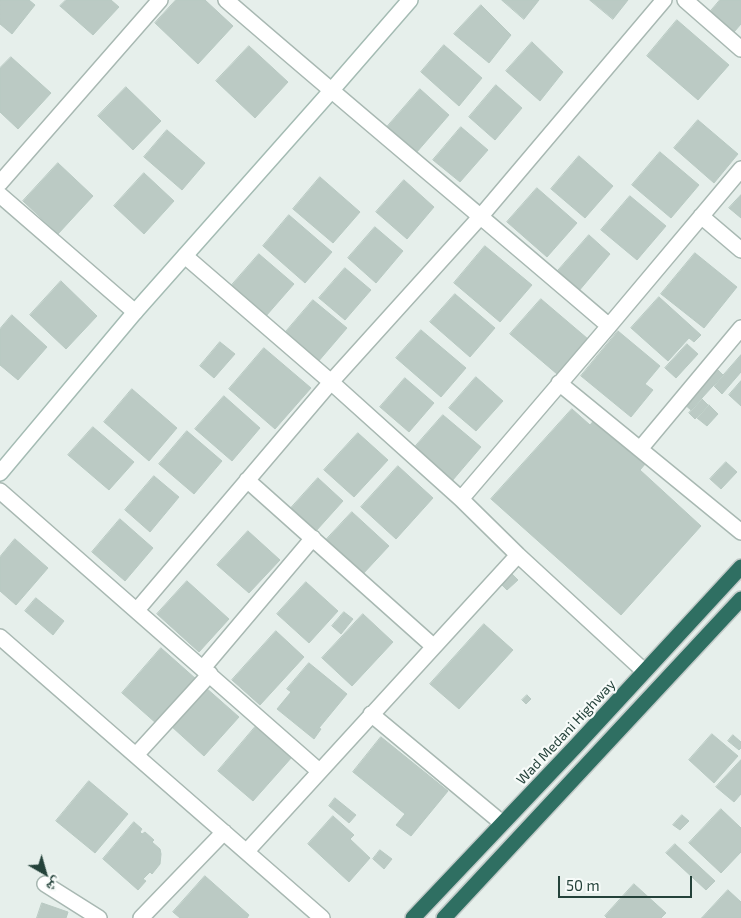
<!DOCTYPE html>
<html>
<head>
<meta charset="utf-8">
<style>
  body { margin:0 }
  #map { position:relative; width:741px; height:918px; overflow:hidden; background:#e6efeb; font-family:"Exo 2","Noto Naskh Arabic",sans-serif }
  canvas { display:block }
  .north { position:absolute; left:20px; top:848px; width:50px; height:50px; -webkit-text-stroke:4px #f7fbf9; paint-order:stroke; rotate:142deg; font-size:14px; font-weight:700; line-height:20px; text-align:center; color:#24423a }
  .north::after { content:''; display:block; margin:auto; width:18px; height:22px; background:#24423a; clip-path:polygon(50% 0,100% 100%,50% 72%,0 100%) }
  .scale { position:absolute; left:558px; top:876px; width:134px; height:22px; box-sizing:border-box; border:2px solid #24423a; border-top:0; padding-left:6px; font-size:15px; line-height:18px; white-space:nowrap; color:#24423a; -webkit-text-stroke:4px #f7fbf9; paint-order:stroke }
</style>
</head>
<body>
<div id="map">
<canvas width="741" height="918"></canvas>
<div class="north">ش</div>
<div class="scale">50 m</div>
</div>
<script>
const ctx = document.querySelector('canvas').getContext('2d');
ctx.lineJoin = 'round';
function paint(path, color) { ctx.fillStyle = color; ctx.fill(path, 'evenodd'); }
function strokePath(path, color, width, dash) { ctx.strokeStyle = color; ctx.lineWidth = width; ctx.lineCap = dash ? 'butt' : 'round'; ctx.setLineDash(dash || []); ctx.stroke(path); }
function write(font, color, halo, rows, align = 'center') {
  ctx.font = font + ' "Exo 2",sans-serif'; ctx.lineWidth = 4.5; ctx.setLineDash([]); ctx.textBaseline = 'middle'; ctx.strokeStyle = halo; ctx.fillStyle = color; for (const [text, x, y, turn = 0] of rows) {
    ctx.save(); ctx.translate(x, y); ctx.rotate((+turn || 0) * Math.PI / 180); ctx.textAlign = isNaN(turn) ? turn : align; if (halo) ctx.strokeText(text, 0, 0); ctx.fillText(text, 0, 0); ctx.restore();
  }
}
const building = new Path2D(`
  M0 0H29L35 5 12 34 0 24Z
  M66 0H111L119 7 93 35 60 6Z
  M176 0H205L233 26 198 64 155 23Z
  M502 0H539L524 19Z
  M590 0H628L613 19Z
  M720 0H741V24L734 32 710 12Z
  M481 5 511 35 489 63 454 34Z
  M677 20 729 65 698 100 647 56Z
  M532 42 563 72 540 101 506 71Z
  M444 45 482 78 459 106 421 72Z
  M249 46 288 82 255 118 216 81Z
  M11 57 51 93 18 129 0 112V68Z
  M496 85 522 108 495 140 469 117Z
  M126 87 161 121 133 150 98 116Z
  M420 89 449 115 416 153 387 127Z
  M698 120 738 154 714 183 674 148Z
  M461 127 488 150 460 182 433 160Z
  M167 130 205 163 182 190 144 157Z
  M660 152 699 185 671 218 632 185Z
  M579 156 613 186 585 218 551 189Z
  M58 163 93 196 58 234 23 201Z
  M144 173 174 201 144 234 114 206Z
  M320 177 360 212 333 243 293 209Z
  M404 180 434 207 407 239 376 212Z
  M537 188 577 223 547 257 507 222Z
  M741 195V218L729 208Z
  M630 196 666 226 637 260 601 230Z
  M289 215 332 252 305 283 263 246Z
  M375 227 403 251 376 283 348 258Z
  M589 235 610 254 578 292 556 273Z
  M485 246 532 285 500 322 454 283Z
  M695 253 737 287 704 328 661 294Z
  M259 254 294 284 266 316 231 286Z
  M345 268 371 290 345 320 319 298Z
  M61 281 97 316 66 349 30 315Z
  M455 294 495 328 470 357 430 322Z
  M659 297 701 335 694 342 689 338 668 361 631 328Z
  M541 299 588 339 557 374 510 334Z
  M313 300 347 328 317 363 284 334Z
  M12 315 47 347 18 380 0 365V329Z
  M421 330 466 368 441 397 396 358Z
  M618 331 660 366 645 384 653 390 631 417 581 376Z
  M220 342 235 354 214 378 200 366Z
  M687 344 698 354 676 378 665 368Z
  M264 348 311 388 275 429 229 389Z
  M741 355V372L722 394 714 386Z
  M716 368 723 375 691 410 684 404Z
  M476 377 503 401 476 431 449 408Z
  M405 378 434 403 409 432 380 407Z
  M741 381V406L729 395Z
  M132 389 177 428 149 461 104 422Z
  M224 396 260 428 232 461 195 429Z
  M702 399 708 405 695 419 689 413Z
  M709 405 718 414 707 426 697 418Z
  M572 409 590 425 596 418 646 463 640 470 701 526 621 615 491 499Z
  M443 415 481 447 452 481 414 448Z
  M93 427 134 462 109 490 68 455Z
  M187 431 222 461 194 494 159 464Z
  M358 433 388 460 354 497 324 470Z
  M726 462 737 472 721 489 710 479Z
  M398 466 433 498 396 539 361 507Z
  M154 476 179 497 150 532 125 510Z
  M318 478 343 501 316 531 291 508Z
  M352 512 389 546 362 575 325 541Z
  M120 519 153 548 125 581 92 552Z
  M248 531 280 560 249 593 217 565Z
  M15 539 48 568 16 605 0 591V557Z
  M511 573 518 580 507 590 500 583Z
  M187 581 229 619 199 652 157 614Z
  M306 582 338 611 309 643 277 614Z
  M36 598 64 621 53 635 25 611Z
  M344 612 353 619 341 634 332 626Z
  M363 614 393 642 352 686 322 658Z
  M484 624 513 650 459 709 430 684Z
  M276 631 304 657 260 705 232 680Z
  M161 648 196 679 157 724 122 693Z
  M309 663 347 694 319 728 321 729 314 739 277 709 291 692 287 689Z
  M205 687 239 717 204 756 171 726Z
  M527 695 531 699 526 704 522 700Z
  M256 726 292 757 253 801 218 771Z
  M712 734 738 756 714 783 689 760Z
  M733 735 741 742V748L739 750 728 741Z
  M381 737 448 791 411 836 396 825 405 814 353 772Z
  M741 760V794L734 802 716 787Z
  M89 781 128 814 95 853 56 821Z
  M335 798 356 815 349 823 329 806Z
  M721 809 741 828V852L721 873 689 843Z
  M682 815 689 821 680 830 673 825Z
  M333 816 354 835 350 839 370 858 349 882 308 844Z
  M134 822 142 829 140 832 142 834 145 832 154 840 152 842 160 849 161 854 160 864 152 874 150 872 143 879 146 881 138 890 103 859Z
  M675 844 715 881 706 890 666 853Z
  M380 850 392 859 384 869 373 859Z
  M205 876 249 915 247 918H180L173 912Z
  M634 884 666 913 661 918H607L605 916Z
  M728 890 741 902V918H702Z
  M42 903 68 912 66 918H37Z`);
paint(building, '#bbcac4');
strokePath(building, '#b8c9c2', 1);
const street = new Path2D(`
  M226 0C353 110 482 217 609 326
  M685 0 741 49
  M0 183 160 0
  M0 195 135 312
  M701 216 741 250
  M185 256 331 382 461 499 518 555 644 671
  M559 383 741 532
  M640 449 741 328
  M247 480 433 646
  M0 491 319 771
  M461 499 609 326 741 169
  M137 610 331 382 481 216 664 0
  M0 637 322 918
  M203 668 313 538
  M371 714 502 823
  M136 755 210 674
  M247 851 518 555
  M45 884 99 918
  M141 918 224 832`);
const secondary = new Path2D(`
  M0 473 135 312 331 91 410 0`);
const highway = new Path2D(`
  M413 918 575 747 741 567
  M444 918 741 599`);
strokePath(street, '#a8b8b2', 18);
strokePath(secondary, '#a4bbb3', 18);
strokePath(highway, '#c2cac8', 18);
strokePath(street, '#fff', 15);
strokePath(secondary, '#fff', 15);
strokePath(highway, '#2f6f62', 15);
write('14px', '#24423a', '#f7fbf9', [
  ["Wad Medani Highway",566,732,-47]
]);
</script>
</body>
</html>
